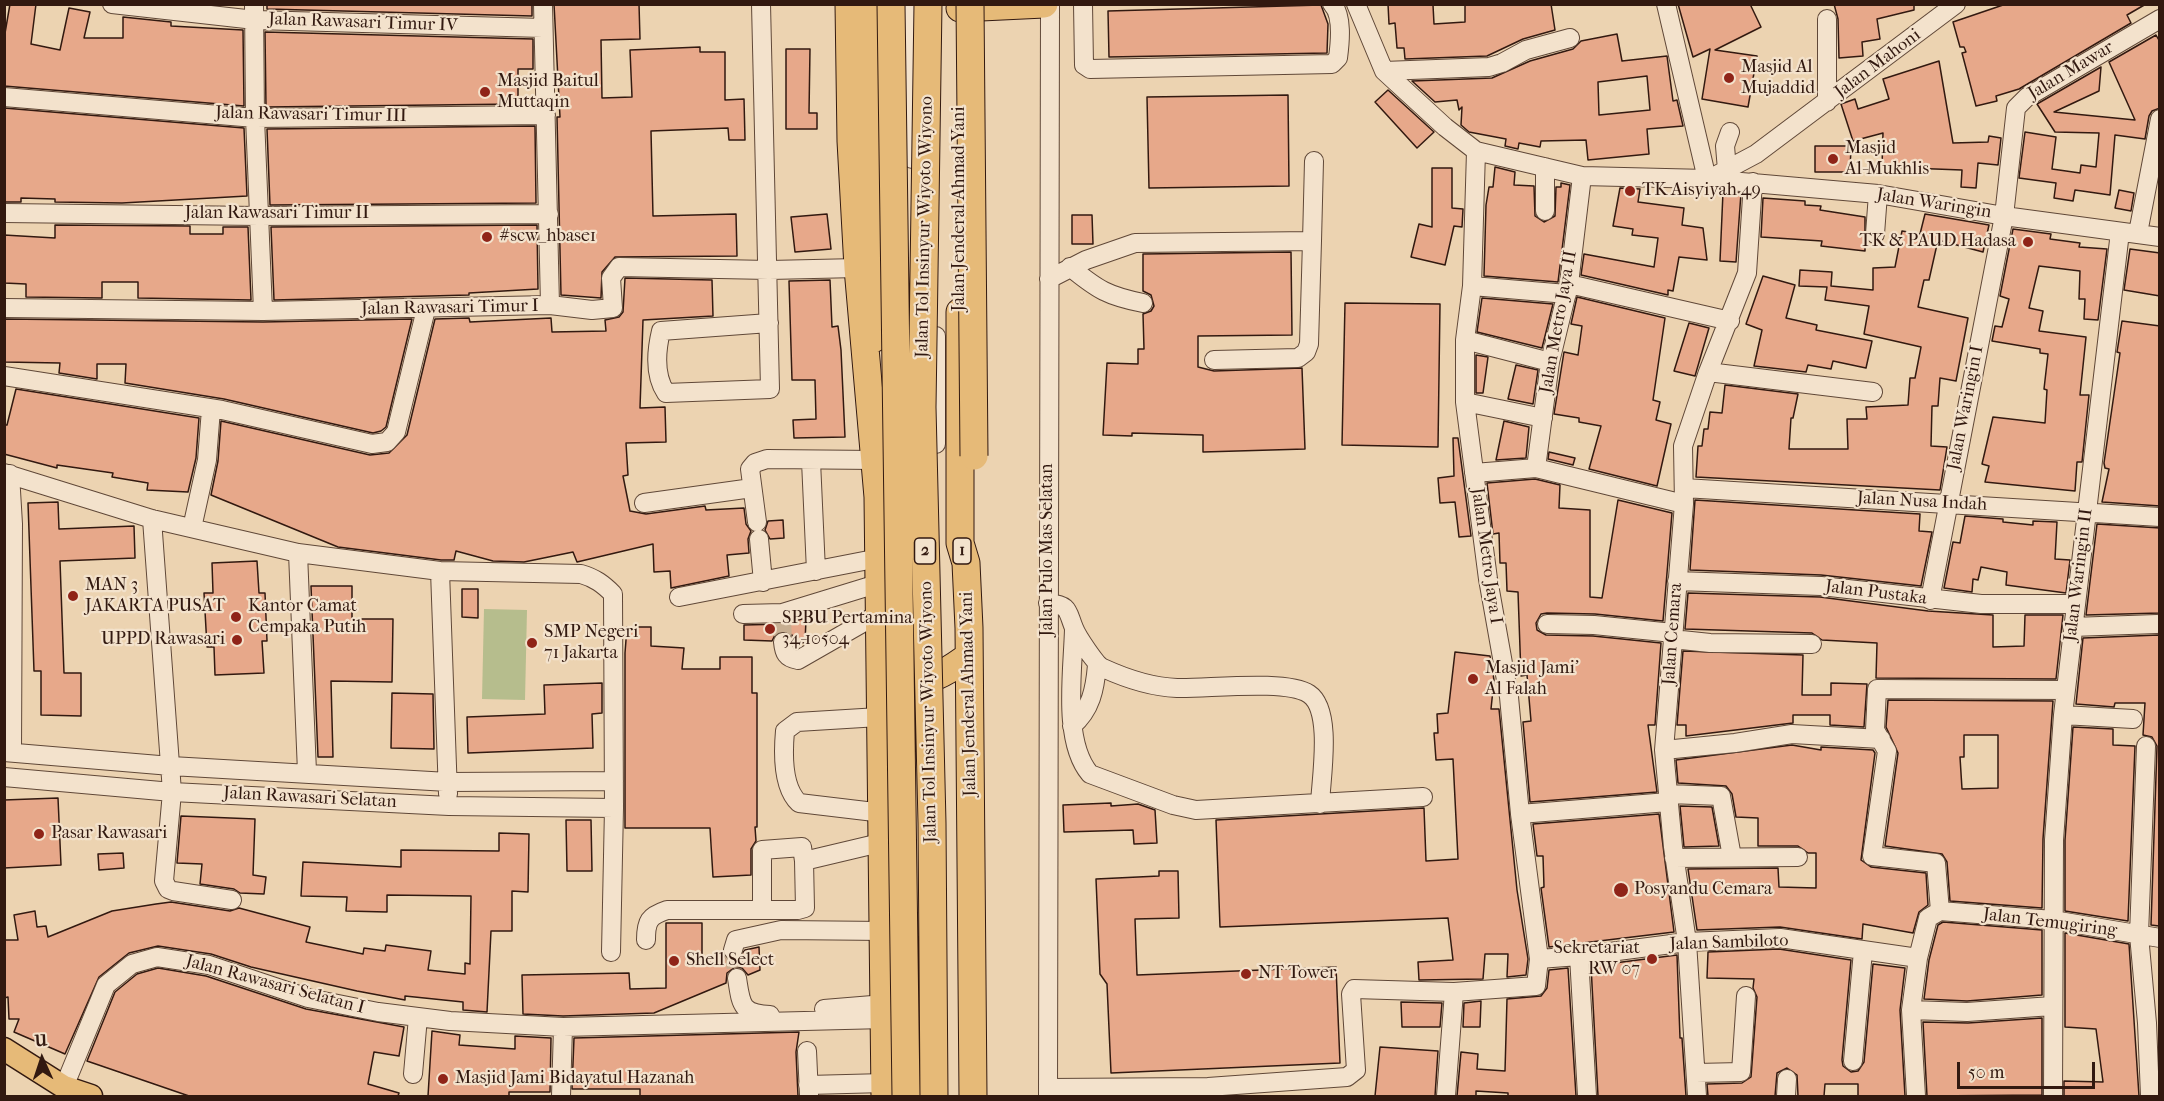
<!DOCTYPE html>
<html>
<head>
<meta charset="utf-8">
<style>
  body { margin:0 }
  #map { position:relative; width:2164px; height:1101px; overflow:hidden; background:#ecd3b1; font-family:"IM FELL French Canon",serif }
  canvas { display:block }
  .frame { position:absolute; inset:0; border:6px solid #321910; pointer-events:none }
  .north { position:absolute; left:12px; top:1029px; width:60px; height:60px; -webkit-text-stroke:4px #f3e2cc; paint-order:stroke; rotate:357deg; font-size:16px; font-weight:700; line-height:24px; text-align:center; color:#321910 }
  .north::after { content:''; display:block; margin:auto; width:21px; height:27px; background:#321910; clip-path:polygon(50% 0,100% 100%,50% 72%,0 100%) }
  .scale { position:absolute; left:1957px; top:1062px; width:138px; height:27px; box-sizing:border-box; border:3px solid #321910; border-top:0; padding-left:8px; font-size:18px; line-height:21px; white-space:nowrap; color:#321910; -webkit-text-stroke:4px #f3e2cc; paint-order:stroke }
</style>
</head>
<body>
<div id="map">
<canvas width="2164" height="1101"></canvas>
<div class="frame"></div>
<div class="north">U</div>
<div class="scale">50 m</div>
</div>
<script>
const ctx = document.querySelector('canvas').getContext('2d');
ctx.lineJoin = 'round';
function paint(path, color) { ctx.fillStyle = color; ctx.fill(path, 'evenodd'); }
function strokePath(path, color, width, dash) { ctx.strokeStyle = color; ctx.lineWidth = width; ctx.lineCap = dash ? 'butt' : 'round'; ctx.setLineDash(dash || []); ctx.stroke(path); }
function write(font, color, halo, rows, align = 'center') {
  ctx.font = font + ' "IM FELL French Canon",serif'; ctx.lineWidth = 4.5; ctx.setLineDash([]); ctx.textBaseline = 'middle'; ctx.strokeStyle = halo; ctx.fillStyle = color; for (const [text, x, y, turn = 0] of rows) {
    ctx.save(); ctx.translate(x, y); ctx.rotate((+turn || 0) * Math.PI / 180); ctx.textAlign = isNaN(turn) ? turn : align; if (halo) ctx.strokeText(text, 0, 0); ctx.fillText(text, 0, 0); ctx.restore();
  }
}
paint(new Path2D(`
  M484 609 527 610 525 700 482 699Z`), '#b6bd8d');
const building = new Path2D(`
  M10 4H36L31 44 60 50 69 8 90 12 84 38H123V17L171 22V26L243 30 244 106 4 86V39Z
  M267 4H532V16L267 9Z
  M554 4H639L640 39 601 40 602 98 632 97 630 50 700 47V52H725V100L744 99 745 140H729L728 128 651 131 653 216 736 214 737 256 615 257 602 272 601 298 561 295 557 117H560Z
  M1388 4 1433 5 1434 24 1465 22V4H1551L1555 30 1523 39 1487 56 1405 59 1404 48H1397L1395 23 1389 24Z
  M1678 4H1750L1761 27 1715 50 1757 56 1748 107 1702 99 1710 49 1693 57Z
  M1834 4H1914V10L1877 19 1880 39 1862 42 1863 56 1839 58 1838 19Z
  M2006 4H2146L2127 15 2131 23 2019 89 1996 96 1997 101 1976 106 1962 53 1966 52 1964 47H1960L1953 22Z
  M1321 5 1328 24 1327 53 1109 57 1108 11Z
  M265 32 533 39V69H518V104L266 107Z
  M1617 34 1622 61 1667 56 1673 101 1677 100 1683 126 1647 129 1649 154 1588 160 1586 140 1541 141 1540 147 1519 143 1518 149 1505 146 1506 139 1469 132 1461 125 1462 107 1459 110 1457 100 1435 102 1412 81 1492 78 1530 61 1573 49 1581 41ZM1647 76 1650 110 1599 115 1598 82Z
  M2156 35 2160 42V108L2152 111 2149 116 2145 139 2115 135 2110 195 2075 190 2073 201 2054 198 2056 183 2019 178 2025 132 2056 137 2052 169 2080 173 2081 165 2096 167 2099 133 2055 132 2037 104 2101 67 2099 91 2054 112 2135 120 2109 62Z
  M786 49H810L809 113H817V129H786Z
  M1939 61 1953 143 1988 142 1989 136 2001 138 1998 165 1978 163 1976 188 1961 187 1962 170 1882 167 1883 133 1853 141 1841 104 1855 99 1858 109 1889 99 1883 79Z
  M1388 90 1434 132 1417 148 1375 102Z
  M1288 95 1289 186 1149 188 1147 97Z
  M4 108 244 128 247 196 122 203 55 202V199L21 198V202H4Z
  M535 126 536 203 270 205 267 129Z
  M1815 146H1851L1850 172H1815Z
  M1495 167 1515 172 1514 185 1534 186 1535 216 1544 222 1555 216 1556 187H1561V183L1570 185 1558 282 1484 276 1486 205 1489 187H1493Z
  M1432 168H1452V208L1463 209 1462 227 1454 226 1445 265 1411 257 1419 224 1432 227Z
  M1620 188 1640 189 1638 202 1684 208 1682 225 1703 228 1707 260 1679 257 1673 291 1668 290V295L1581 275 1584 254 1654 267 1658 238 1632 235 1633 229 1613 226Z
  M2119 190 2134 193 2131 211 2115 208Z
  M1723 192 1741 193 1736 262 1720 261Z
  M1763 198 1805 201V205L1821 206 1820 210 1865 217V251L1821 246 1822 241 1761 237Z
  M827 214 831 249 795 252 791 217Z
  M1925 214 1989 225 1983 252 1938 240 1929 280H1924L1918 307 1968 318 1956 381 1940 378 1938 406H1932L1931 446 1947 447 1940 490 1696 477 1698 446H1702L1704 429H1708L1710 412 1722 413 1725 385 1798 394 1793 418H1791L1789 449H1848L1847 419H1867L1866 407 1908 405 1910 378H1915L1921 347 1864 334 1869 306 1825 300 1827 287 1799 286 1800 270 1832 272 1831 286 1873 290V268L1895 267 1902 231 1920 234Z
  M1072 215H1092L1093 244H1072Z
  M55 225 190 226V234H223V227H248L251 300 138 298V282H102V298L26 297V284L4 283V235L55 238Z
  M537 225 538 289 469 293V295L274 300 271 227Z
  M2013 229 2051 234 2050 239 2080 243 2079 247 2107 249 2098 320 2084 319 2085 299H2079L2080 271 2039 266 2029 308 2043 311 2039 331 2086 337 2080 395H2089L2082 462H2077L2075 491 1985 482 1989 466 1982 464 1993 417 2045 423 2047 390 2044 389 2048 354 2040 353V349L1992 341 1995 326 2002 327 2009 299 2000 296Z
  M2130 249 2160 253V296L2124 290Z
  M1291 252 1292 335 1198 336V367L1214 371 1302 368 1305 449 1203 452V435L1132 433V436L1103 435 1107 363 1138 364V349H1144L1143 314 1151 311 1154 306 1151 295 1143 291V254Z
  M1763 276 1795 285 1786 318 1817 325 1816 330 1872 341 1866 368 1833 361 1831 369 1808 365 1806 372 1754 366 1762 330 1746 324Z
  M625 278 712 280 713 316 643 320 640 408 665 407 666 442 626 443 628 475 623 476 630 511 646 514 705 506 706 510 744 508 746 524 751 531 748 539 749 553 727 555 729 576 671 588 670 571 654 572 653 544 577 562 573 552 524 562 493 561 456 551 454 560H441L338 547 211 495 218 461 221 421 370 455 389 453 407 435 435 319 469 318 470 322 551 318 552 332 606 331 605 320 619 317 623 312Z
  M830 280 832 327 838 326 841 350 845 437 794 438 793 420 816 419 815 380H792L789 281Z
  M1577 297 1665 318 1653 400 1660 402 1656 420 1671 424 1657 486 1589 469 1601 426 1579 422V418L1554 414 1564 352 1578 355 1582 326 1571 324Z
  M1482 298 1553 304 1542 348 1477 332Z
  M1345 303 1440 304 1438 447 1342 445Z
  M4 319 263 322 412 319 386 427 381 431 373 433 224 399 125 383 126 364H97V379L59 373 60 363 4 362Z
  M2122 321 2160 326V506L2102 502 2109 469 2105 468 2104 463 2120 353 2117 352Z
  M1689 323 1709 328 1695 376 1674 371Z
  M1476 355 1488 357 1483 393H1476Z
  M1516 365 1538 370 1533 404 1508 399Z
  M16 389 199 418 196 458 188 492 147 490 148 483 112 477 113 473 57 465V468L4 454V425H7Z
  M1504 421 1529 427 1526 458 1496 460Z
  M1453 438H1458L1471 536 1459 537 1455 502 1440 503 1438 478 1454 476Z
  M1549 452 1575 458 1573 465 1548 459Z
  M1535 479 1560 485 1559 508 1590 510V597L1602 598 1618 500 1672 513 1663 621 1595 614 1547 613 1541 614 1536 623 1537 630 1546 635 1593 636 1661 643 1655 725H1648L1657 792 1530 802 1523 722 1531 721 1527 675 1521 676 1518 592 1507 591 1506 563H1500L1499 533 1493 534 1487 483Z
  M1695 500 1920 514 1919 531 1932 532 1921 586 1821 575 1690 570Z
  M58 502 59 529 134 526 135 558 60 561 64 673H81V716L41 715V671H34L28 503Z
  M1965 516 2003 519V522L2033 525V521L2057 522 2055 559 2070 560 2066 593 2006 585 2007 572 1981 567 1978 580 1973 579 1972 592 1944 588 1953 542 1960 543Z
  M783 520 784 538 770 539 765 530 768 521Z
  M2097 524 2160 528V613L2086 615Z
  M257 561 259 593H265L267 641H262L264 673 215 675 214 647H207L204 593H213L212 563Z
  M311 586H352V619H393L392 682 331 681 333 757H318Z
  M462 589H478V618L462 617Z
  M1688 593 1820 597 1928 611 1993 615V647L2024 646 2025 615H2063L2056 679 1876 678 1877 643 1822 640 1812 633 1685 629Z
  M802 619H806L805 643 794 642 792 635 782 631 776 633 772 641 744 640V625L783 624Z
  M627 627H651V646L684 648 682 669H720V657H752V693H757V827H755L756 841 751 849V875L713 877 710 828H625V653Z
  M2159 635V926L2151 925 2157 746 2152 737 2143 735 2145 703H2115L2114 707 2076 704 2083 638Z
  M1683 651 1803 655 1802 695H1831V683L1867 684 1864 727 1830 725V715H1793V723L1686 736V725H1677Z
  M1455 652 1490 656 1494 680 1491 709H1499L1517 890 1528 959 1526 975 1507 977 1508 954H1485L1483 979 1419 980 1418 962 1453 960 1448 918 1220 927 1216 820 1424 808 1426 861 1458 859 1453 759 1436 760 1434 733H1438L1437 714 1448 713Z
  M602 683V713L592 714 593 748 468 753 467 717 545 714 544 685Z
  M392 693 433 694 434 749 391 748Z
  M1888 700 2053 701 2043 839 2042 908 1950 901 1947 862 1942 854 1885 846 1898 753 1886 727ZM1964 735H1998V788L1962 789 1960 757H1964Z
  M2073 727 2113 729V745L2135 746 2128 921 2065 911V840Z
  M1792 745 1821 750V747L1873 750 1875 753 1861 860 1871 867 1926 873 1928 905 1919 912 1913 933 1863 924 1862 939 1780 927 1697 930 1688 869 1778 868 1779 887 1816 888V853H1808L1798 846H1758V818L1736 817 1732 794 1726 786 1678 783 1676 760Z
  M58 798 61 865 4 868V800Z
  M1111 803V806L1138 804 1155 810 1157 843 1134 844 1133 830 1064 832 1063 805Z
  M1680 806 1712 807 1719 846 1684 847Z
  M1659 814 1674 932 1549 947 1541 888 1544 887 1543 856H1537L1533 824Z
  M181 816 255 819 253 875 266 877 264 894 240 893 234 889 200 884 202 864 177 863Z
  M566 820H591L592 871H567Z
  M499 833 529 834 528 892 512 891V931H491L487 1012 463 1010V1002L405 996V1000L357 991 251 967 211 954 158 946 129 953 99 977 65 1054 14 1032 19 1019H9L8 997 4 998V940H18L14 915 35 911 37 927 46 926 48 937 112 911 156 904 171 902 230 911 239 908 310 927 306 942 363 954 364 948 385 951 386 945 431 951 428 970 465 974V963L470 964 471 896 387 895V912L346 911 347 897 301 896 303 862 401 867V850L499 851Z
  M123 853 124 868 99 870 98 854Z
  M1159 871H1178L1179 918 1135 919 1137 975 1336 967 1340 1063 1111 1073 1107 984 1100 974 1096 879 1159 876Z
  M1943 922 2042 930V995L1967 1001 1924 999 1929 960 1938 925Z
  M666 923H702V964L723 955 729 961H736L745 950 759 947 760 970 748 975 742 968 735 967 727 973 726 983 654 1013 563 1016 523 1014 522 975 629 973 630 989 666 988Z
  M2065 933 2129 944 2139 1096H2064V1081L2103 1082 2096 1029 2065 1027Z
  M1779 949 1851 960 1842 1060 1843 1066 1851 1072 1858 1071 1864 1062 1873 964 1905 968 1900 1010 1905 1096H1858V1084H1825L1824 1096H1798L1797 1075 1787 1068 1777 1073 1775 1096H1708L1707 1084 1742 1083 1751 1077 1757 997 1753 988 1754 979 1707 978 1708 952Z
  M1677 955 1680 1038H1682L1686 1096H1598L1591 966Z
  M158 968 206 976 306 1009 404 1027 399 1056 374 1052 368 1084 399 1093 398 1096H189L87 1061 115 992 137 974Z
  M1568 968 1576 1096H1508V1093L1476 1091V1096H1457L1461 1052 1478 1054 1477 1069 1505 1071 1507 999 1541 996 1547 988 1549 970Z
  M1481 1001 1480 1027H1463L1464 1003Z
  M1401 1002 1442 1003 1440 1027H1402Z
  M2042 1018V1095L1927 1096 1923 1022 1968 1023Z
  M432 1031 460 1035 459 1045 515 1049V1036L551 1038 550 1092H509V1096H428Z
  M799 1032 796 1052 798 1096H640V1089H572L574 1038Z
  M1380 1047 1438 1051 1435 1096H1375Z`);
paint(building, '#e7a88a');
strokePath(building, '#321910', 1.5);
strokePath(new Path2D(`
  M782 618 783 642
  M733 950 737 978`), '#c7ae91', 18, [18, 9]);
const minor = new Path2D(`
  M112 4 255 20 543 28
  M254 4 255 118 263 311
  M543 4 550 305
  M761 4 770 389 666 393C654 375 656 352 661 331L769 323
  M1083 4 1084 65 1090 69 1332 64 1338 58C1340 43 1343 15 1332 4
  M1356 4 1384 71 1445 127 1476 151 1582 176 1707 179 1878 194 2004 216 2160 237
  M1666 4 1707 179
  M1827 19V102
  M1384 71 1489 67 1502 63 1526 50 1570 38
  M4 97 255 118 546 115
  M912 159 913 4
  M1545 167V211
  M1727 170 1725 146 1730 132
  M1709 179 1756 154 1956 4
  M4 213 259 216 549 214
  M2138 233 2160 119
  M1875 234 1878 194
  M1312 241 1314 161
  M1070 267C1098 290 1108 296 1143 303
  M1049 279 1086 260 1135 243 1312 241 1309 344 1306 352 1298 358 1214 360
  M1569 284 1730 321
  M1472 286 1567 294
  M4 308 263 311 550 305 592 310 613 308 611 278 619 267 769 270 858 268
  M1465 340 1550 362
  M1708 372 1873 392
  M4 376 222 410 372 444 387 442 396 432 426 309
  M1465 402 1543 418
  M936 444V336
  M811 461 816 571
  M1536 468 1550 362 1569 284 1582 176
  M4 473 152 519 298 553 440 571 581 574C595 578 603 584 613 594L614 808 611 952
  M1474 473 1536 468 1684 504
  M10 474 13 524 12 752
  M1684 488 2160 517
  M644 503 752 488
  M152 519 172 792 164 881 168 889 173 891 232 900
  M757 522 750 469 755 463 767 459 876 460
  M192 528 207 460 211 409
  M759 539 763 582
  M298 553 307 772
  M440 571 448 794
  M1677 581 1821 586 1981 604H2074
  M679 597 879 558
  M1930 600 2004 216 2016 108 2027 97 2160 19
  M1048 603C1070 605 1067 611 1074 628 1077 636 1096 665 1103 668 1127 679 1151 687 1177 688 1207 689 1286 679 1309 694 1333 710 1321 778 1320 804
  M743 614 782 613 880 583
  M1547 624 1594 625 1673 633
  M2072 627 2157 624
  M1074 629C1073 671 1062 741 1090 774L1173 805 1196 810 1423 797
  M1672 639 1710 643 1812 644
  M783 642C784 653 786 658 798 660L880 613
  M2063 715 2133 719
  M879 717 797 722 785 731C783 753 782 787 799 803L883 813
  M1072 726C1091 710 1095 689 1097 665
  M2146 746 2139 935 2147 1023 2150 1096
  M1664 750 1735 743 1792 734 1881 739
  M4 752 171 766 448 782 614 781
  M4 777 172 792 449 806 614 808
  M1669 794 1721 796 1732 857
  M1520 814 1668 802
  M1674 858 1798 857
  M762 910V850L802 847 804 861
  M1940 911 1936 863 1872 856 1887 751 1875 730 1877 689 2065 690
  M646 940C646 921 649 916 667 910H798L805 908 804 861 884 842
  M733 950 736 940 781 930 885 931
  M1579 956 1587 1096
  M1539 959 1579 956 1687 942 1780 938 1918 958
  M737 978C741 1003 740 1014 770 1015
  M824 1009 885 1004
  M1911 1010 1967 1012 2052 1006
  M807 1051 809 1095
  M1853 1061 1863 951
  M1696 1073 1741 1072 1746 996
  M413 1074 418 1017
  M808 1085 885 1083
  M64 1087 106 985 132 964 157 957 209 965 308 998 378 1012 450 1021 563 1027 885 1019
  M1048 1088 1208 1087 1347 1077 1356 1070 1351 994 1354 989 1454 992 1536 986 1539 959 1520 814 1509 697 1488 579 1465 402V340L1472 286 1476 151
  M561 1096 563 1027
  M1048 1096 1050 4
  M1446 1096 1454 992
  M1697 1096 1687 942 1673 847 1664 750 1684 504 1683 446 1708 372 1747 273 1753 182
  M1786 1096 1787 1079
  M1916 1096 1911 1010 1918 958 1928 918 1940 911 2053 920 2160 938
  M2053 1096 2054 840 2063 715 2120 232`);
const major = new Path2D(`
  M4 1049 64 1087 91 1096`);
const highway = new Path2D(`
  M849 4 851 141 858 268 878 497 885 1096
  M869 4 868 67 880 301 875 338
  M960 8 1044 4
  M960 312V543L966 563 969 628 973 1096
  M905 677C931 685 949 670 969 656`);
strokePath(minor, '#604838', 20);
strokePath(major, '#321910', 25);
strokePath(highway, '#321910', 29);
strokePath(minor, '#f3e2cc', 18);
strokePath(major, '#e6ba78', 22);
strokePath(highway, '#e6ba78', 27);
const highwayBridge = new Path2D(`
  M891 4 906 1096
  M928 4 922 407 932 823 934 1096
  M970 4 974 456`);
strokePath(highwayBridge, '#321910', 29, []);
strokePath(highwayBridge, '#e6ba78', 27);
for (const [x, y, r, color] of [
  [1729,78,6,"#8f2418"],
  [485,92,6,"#8f2418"],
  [1833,159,6,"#8f2418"],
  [1630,191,6,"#8f2418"],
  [487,237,6,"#8f2418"],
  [2028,242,6,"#8f2418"],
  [73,596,6,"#8f2418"],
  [236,617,6,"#8f2418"],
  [770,629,6,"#8f2418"],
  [237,640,6,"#8f2418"],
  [532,643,6,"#8f2418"],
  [1473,679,6,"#8f2418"],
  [39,834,6,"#8f2418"],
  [1621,890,8,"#8f2418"],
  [1652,959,6,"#8f2418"],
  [674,961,6,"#8f2418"],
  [1246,974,6,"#8f2418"],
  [443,1079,6,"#8f2418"]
]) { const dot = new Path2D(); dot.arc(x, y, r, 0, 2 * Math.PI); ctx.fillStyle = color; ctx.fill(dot); strokePath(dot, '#f3e2cc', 2); }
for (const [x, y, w] of [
  [925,551,21],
  [962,551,18]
]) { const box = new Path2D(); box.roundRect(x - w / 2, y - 13, w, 26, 4.5); ctx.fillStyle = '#f3e2cc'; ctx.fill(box); strokePath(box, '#321910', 1.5); }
write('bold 16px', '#321910', null, [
  ["2",925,551],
  ["1",962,551]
]);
write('18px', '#321910', '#f3e2cc', [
  ["Jalan Rawasari Timur IV",363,23,2],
  ["Jalan Mahoni",1878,64,-37],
  ["Jalan Mawar",2071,71,-31],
  ["Jalan Rawasari Timur III",311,115,1],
  ["Jalan Waringin",1934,204,9],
  ["Jalan Jenderal Ahmad Yani",960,209,-90],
  ["Jalan Rawasari Timur II",277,214],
  ["Jalan Tol Insinyur Wiyoto Wiyono",925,227,-89],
  ["Jalan Rawasari Timur I",450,308,-1],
  ["Jalan Metro Jaya II",1559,322,-80],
  ["Jalan Waringin I",1966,408,-79],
  ["Jalan Nusa Indah",1922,502,3],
  ["Jalan Pulo Mas Selatan",1048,550,-90],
  ["Jalan Metro Jaya I",1486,556,82],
  ["Jalan Waringin II",2079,575,-83],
  ["Jalan Pustaka",1876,593,7],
  ["Jalan Cemara",1673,634,-86],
  ["Jalan Jenderal Ahmad Yani",969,694,-91],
  ["Jalan Tol Insinyur Wiyoto Wiyono",929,712,-91],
  ["Jalan Rawasari Selatan",310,798,3],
  ["Jalan Temugiring",2050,923,7],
  ["Jalan Sambiloto",1729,943,-2],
  ["Jalan Rawasari Selatan I",275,985,15]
]);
write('18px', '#321910', '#f3e2cc', [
  ["Masjid Al",1741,68],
  ["Mujaddid",1741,89],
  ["Masjid Baitul",497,82],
  ["Muttaqin",497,103],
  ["Masjid",1845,149],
  ["Al-Mukhlis",1845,170],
  ["TK Aisyiyah 49",1642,191],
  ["#scw_hbase1",499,237],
  ["TK & PAUD Hadasa",2016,242,"right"],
  ["MAN 3",85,586],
  ["JAKARTA PUSAT",85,607],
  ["Kantor Camat",248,607],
  ["Cempaka Putih",248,628],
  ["SPBU Pertamina",782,619],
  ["34-10504",782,640],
  ["SMP Negeri",544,633],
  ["71 Jakarta",544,654],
  ["UPPD Rawasari",225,640,"right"],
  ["Masjid Jami'",1485,669],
  ["Al Falah",1485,690],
  ["Pasar Rawasari",51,834],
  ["Posyandu Cemara",1634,890],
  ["Sekretariat",1640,949,"right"],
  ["RW 07",1640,970,"right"],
  ["Shell Select",686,961],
  ["NT Tower",1258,974],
  ["Masjid Jami Bidayatul Hazanah",455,1079]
], 'left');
</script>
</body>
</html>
